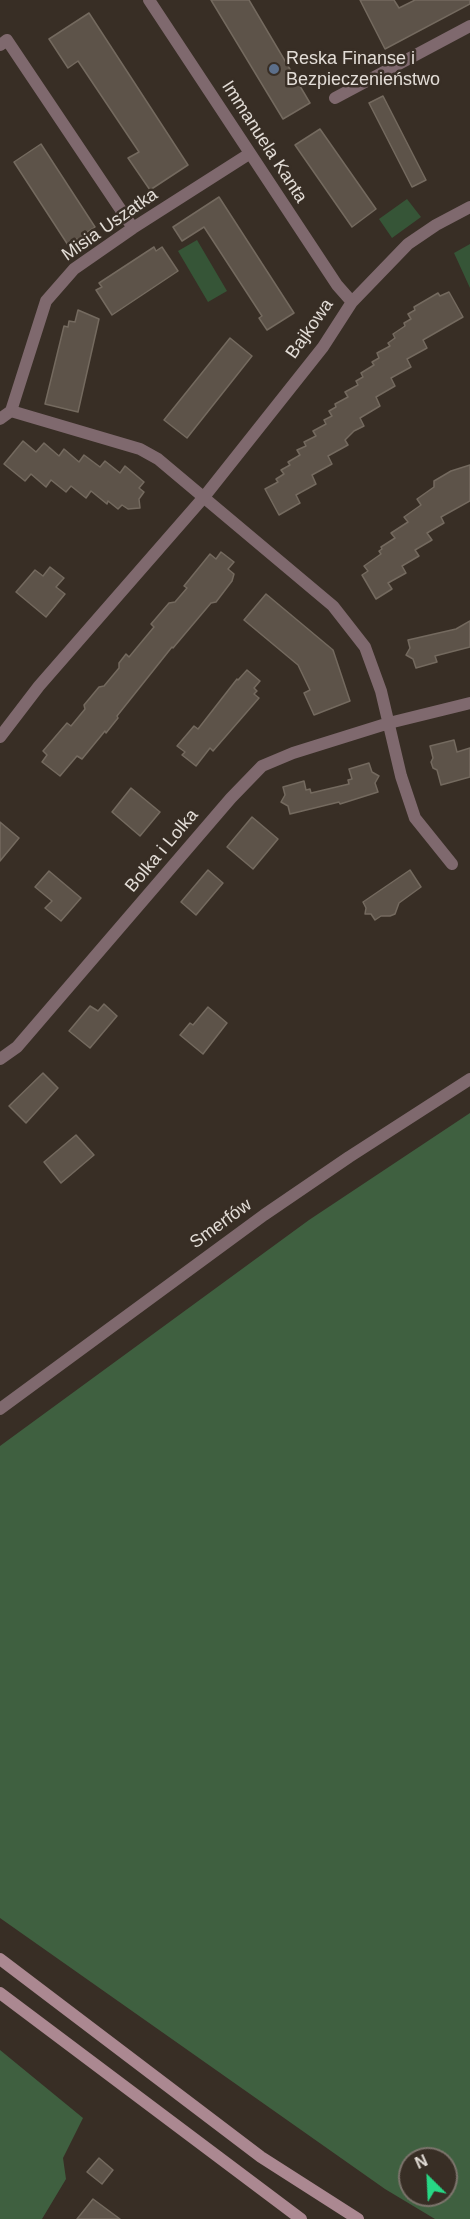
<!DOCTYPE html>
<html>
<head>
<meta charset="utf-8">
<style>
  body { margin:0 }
  #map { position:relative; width:470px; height:2219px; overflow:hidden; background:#382e25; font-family:Helvetica,sans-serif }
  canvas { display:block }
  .north { position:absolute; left:398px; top:2147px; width:60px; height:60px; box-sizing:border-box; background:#382e25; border:2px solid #7c746c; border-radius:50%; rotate:336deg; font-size:16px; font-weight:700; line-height:24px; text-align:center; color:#e3ddd7 }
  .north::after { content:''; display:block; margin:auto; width:21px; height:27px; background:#27d885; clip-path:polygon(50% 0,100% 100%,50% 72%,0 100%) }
</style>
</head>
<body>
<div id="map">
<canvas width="470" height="2219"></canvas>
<div class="north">N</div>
</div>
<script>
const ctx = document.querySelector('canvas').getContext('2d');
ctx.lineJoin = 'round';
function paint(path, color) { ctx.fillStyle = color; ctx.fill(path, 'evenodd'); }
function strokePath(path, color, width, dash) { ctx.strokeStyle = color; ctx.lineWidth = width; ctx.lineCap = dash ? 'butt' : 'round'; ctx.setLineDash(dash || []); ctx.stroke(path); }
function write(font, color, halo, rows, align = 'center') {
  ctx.font = font + ' Helvetica,sans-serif'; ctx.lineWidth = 5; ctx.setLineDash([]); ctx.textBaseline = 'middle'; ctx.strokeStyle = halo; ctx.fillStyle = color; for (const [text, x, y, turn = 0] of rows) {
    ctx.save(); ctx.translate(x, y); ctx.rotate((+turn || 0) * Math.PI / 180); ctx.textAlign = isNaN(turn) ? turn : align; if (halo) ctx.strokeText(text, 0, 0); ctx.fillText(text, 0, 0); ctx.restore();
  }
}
paint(new Path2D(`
  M407 199 421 217 392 238 379 219Z
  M197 240 227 291 208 302 178 251Z
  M470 244V288L454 253Z`), '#365537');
paint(new Path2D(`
  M470 1113V2219H435L385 2189 0 1918V1446L309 1220ZM410 2159H446V2195H410Z
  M0 2050 83 2118 63 2158 66 2179 42 2219H0Z`), '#3f6040');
const building = new Path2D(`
  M211 0H249L310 103 283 119Z
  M360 0H394L399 8 415 0H470V4L385 49Z
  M89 13 188 165 150 190 128 158 139 152 78 61 68 68 49 39Z
  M383 96 426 180 412 187 369 103Z
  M320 129 376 209 352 227 295 145Z
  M41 144 95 227 83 235 82 241 76 239 68 245 14 162Z
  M219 197 294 313 267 330 259 318 262 316 204 227 182 241 173 227Z
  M154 247 156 251 162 247 178 271 112 315 96 290 102 287 99 283Z
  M449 292 463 317 423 340 427 348 407 359 411 367 391 378 395 386 376 397 380 406 360 418 364 426 354 431 345 440 348 445 328 456 332 464 312 475 316 484 296 495 300 503 279 515 265 489 278 482 276 479 284 474 281 470 290 465 288 462 300 455 297 450 306 446 304 442 316 436 313 431 326 424 324 420 332 416 329 411 336 407 335 404 348 397 345 392 358 385 356 381 363 377 361 373 374 365 372 362 379 358 377 353 390 346 388 343 395 338 393 334 405 326 404 323 411 319 408 314 415 310 414 307 438 293 440 296Z
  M78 310 99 319 78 412 45 404 64 326 68 327 69 321 75 322Z
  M230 338 252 356 187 438 164 420Z
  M23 441 36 452 44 443 59 456 64 449 79 462 84 455 100 467 105 461 120 473 125 466 144 482 139 488 144 492 139 499 140 508 128 509 122 505 118 509 108 501 107 504 91 491 86 498 71 486 66 492 51 480 46 487 31 474 25 481 4 464Z
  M470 465V501L441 517 444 523 427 533 432 540 415 550 419 556 402 566 406 573 388 583 392 589 376 599 362 575 368 571 364 566 381 554 379 551 382 549 381 547 395 538 391 533 408 522 404 517 421 505 417 499 434 487V481L451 471Z
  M221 552 234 562 228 569 234 574 232 581 216 602 211 603 173 648 172 647 117 716 118 718 106 733 105 731 82 759 77 756 60 776 42 762 47 755 43 751 67 723 71 726 85 709 84 705 99 687 104 686 119 668V663L126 654 129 657 154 627 151 624 169 603 175 602 187 588 184 586 210 554 216 559Z
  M50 567 64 578 56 587 65 594 46 617 16 592 35 570 43 576Z
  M266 594 333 650 350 701 314 715 304 693 310 690 298 665 244 620Z
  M470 621V647L435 656 437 662 416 668 413 659 406 655 410 648 408 640 456 629Z
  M247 670 260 681 254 688 257 691 254 694 259 698 213 751 210 748 196 766 182 755 185 752 177 746 194 726 198 729 237 679 238 680Z
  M454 740 457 752 470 748V777L441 785 437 770 433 768 431 762 433 758 430 746Z
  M369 763 372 772 379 776 375 783 378 792 340 804 339 802 290 814 288 806 281 802 285 795 283 787 304 781 306 790 310 789 311 793 349 784 348 780 352 779 349 769Z
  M131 788 160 812 140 836 112 812Z
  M252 817 278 839 253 869 227 847Z
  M0 822 19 838 0 861Z
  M208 870 223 883 196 915 181 902Z
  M410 870 421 887 399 903 395 914 390 916H381L375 920 371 914H365L366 908 363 902Z
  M49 871 81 898 61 921 45 908 52 901 35 887Z
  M104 1004 117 1016 90 1048 69 1031 90 1006 98 1011Z
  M208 1007 227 1023 203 1054 180 1035 190 1023 193 1025Z
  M43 1073 58 1088 26 1123 9 1106Z
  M76 1135 94 1155 61 1183 44 1162Z
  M99 2158 113 2170 102 2184 87 2172Z
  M93 2199 120 2219H77Z`);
paint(building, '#5d5349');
strokePath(building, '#746a5f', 1.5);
strokePath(new Path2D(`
  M149 0 337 285 352 302
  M0 45 7 40 133 228
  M335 98 470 26
  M11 411 140 449 158 459 333 606 365 647 381 691 401 776 415 818 452 864
  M0 419 11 411 46 301 74 269 133 228 249 154
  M0 737 39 686 204 497 323 347 352 302 408 244 436 225 470 207
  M0 1059 17 1047 231 798 262 766 293 753 389 723 470 703
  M0 1409 264 1215 349 1157 470 1079`), '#7f696e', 12);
strokePath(new Path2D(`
  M0 1959 261 2157 358 2219
  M0 1993 301 2219`), '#ab8891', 12);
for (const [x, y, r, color] of [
  [274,69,6,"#5c6f8a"]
]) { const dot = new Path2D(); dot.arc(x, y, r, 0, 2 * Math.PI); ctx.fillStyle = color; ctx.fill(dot); strokePath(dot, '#382e25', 2); }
write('18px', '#e3ddd7', '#382e25', [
  ["Reska Finanse i",286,59],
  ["Bezpieczenieństwo",286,80]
], 'left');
write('18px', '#e3ddd7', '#382e25', [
  ["Immanuela Kanta",264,142,57],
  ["Misia Uszatka",110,225,-35],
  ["Bajkowa",310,329,-55],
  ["Bolka i Lolka",162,851,-50],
  ["Smerfów",221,1224,-36]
]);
</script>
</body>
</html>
